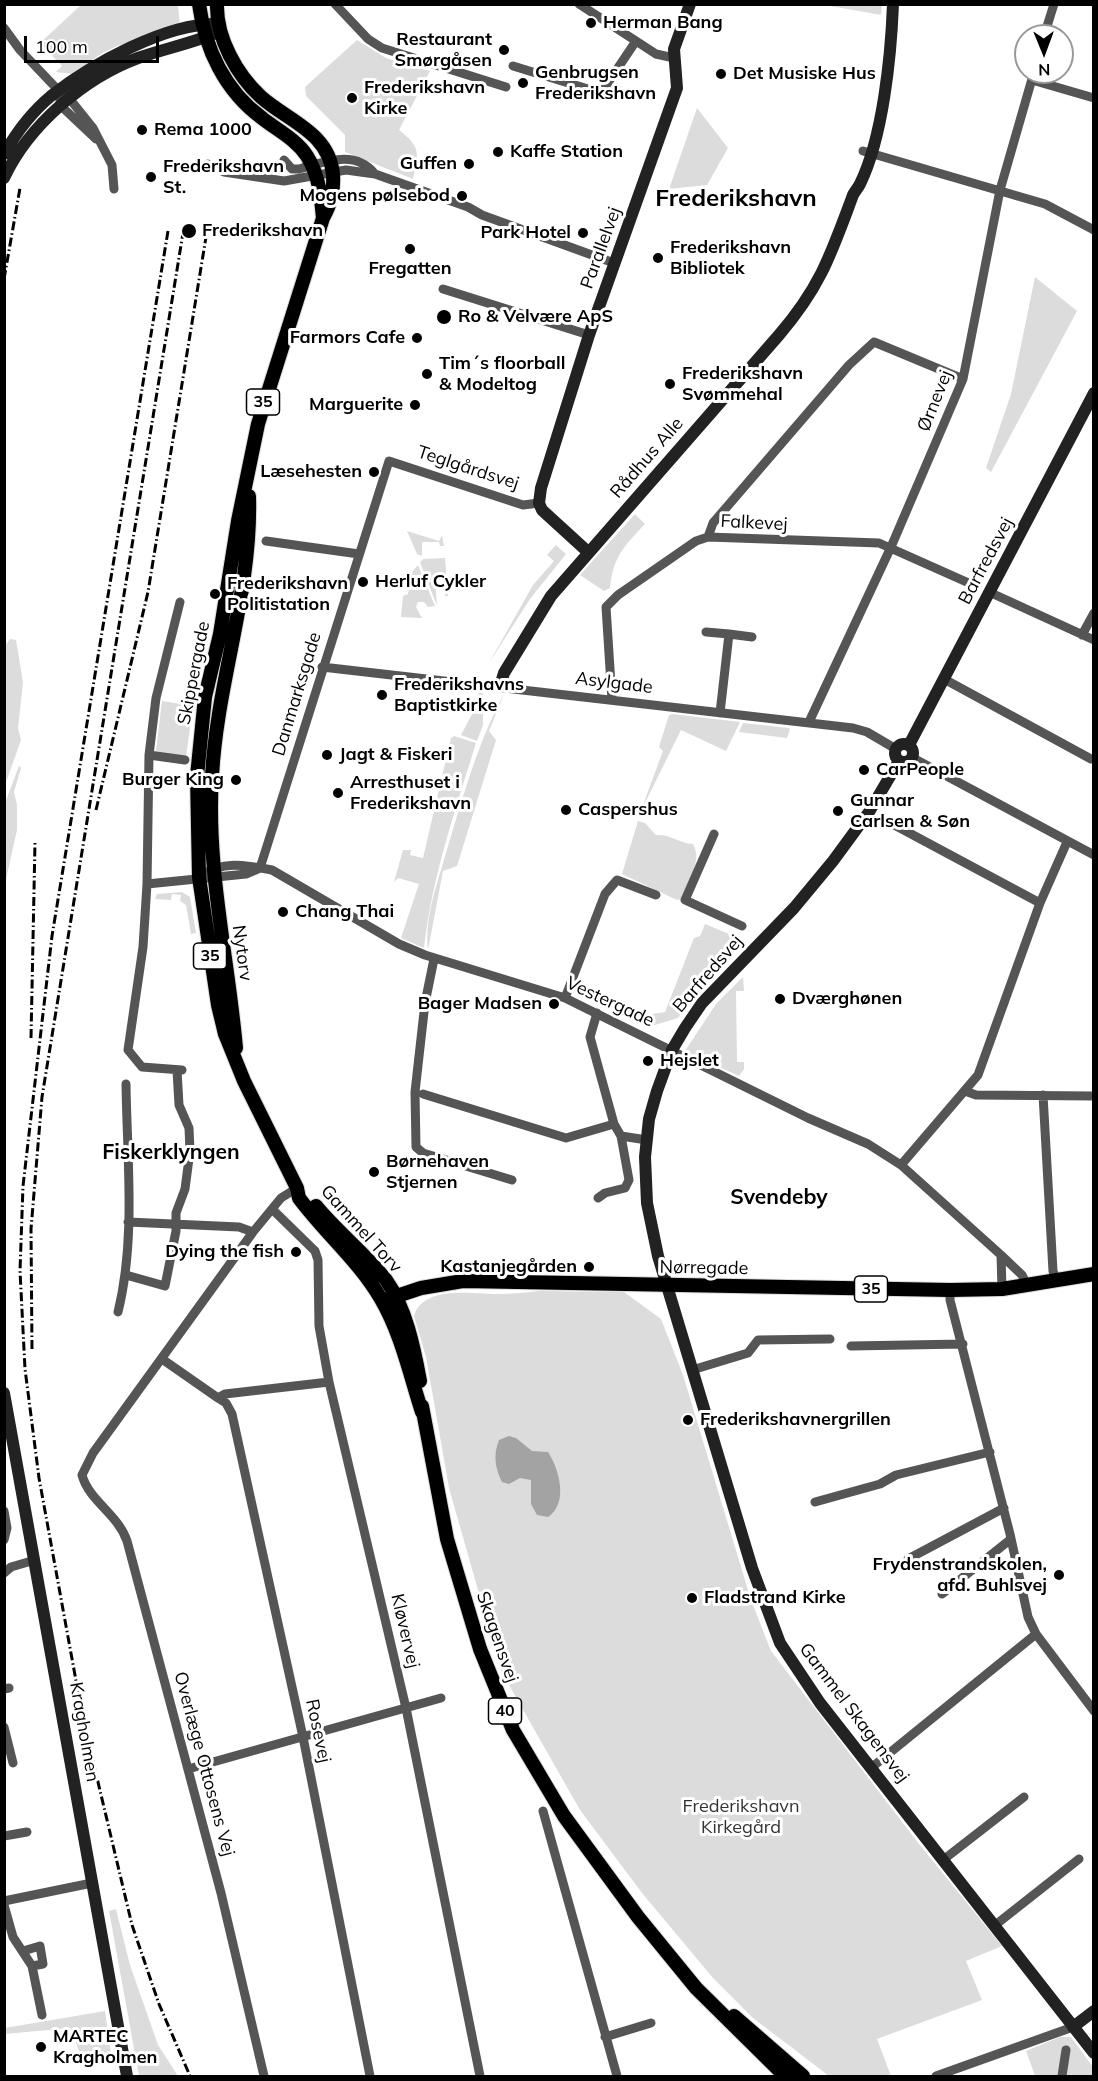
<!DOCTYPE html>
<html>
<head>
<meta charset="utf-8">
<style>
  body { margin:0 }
  #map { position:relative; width:1098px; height:2081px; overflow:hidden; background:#fff; font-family:Mulish,sans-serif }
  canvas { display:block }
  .frame { position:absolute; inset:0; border:6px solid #000; pointer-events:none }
  .north { position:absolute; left:1014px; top:24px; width:60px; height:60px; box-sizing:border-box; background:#fff; border:2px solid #999; border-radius:50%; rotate:179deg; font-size:16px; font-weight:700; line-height:24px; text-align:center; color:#000 }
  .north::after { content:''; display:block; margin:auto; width:21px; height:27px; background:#000; clip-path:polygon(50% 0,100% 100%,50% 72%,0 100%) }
  .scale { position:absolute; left:24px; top:36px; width:135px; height:27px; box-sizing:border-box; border:3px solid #000; border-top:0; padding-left:8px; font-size:18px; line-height:21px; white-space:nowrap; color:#000; -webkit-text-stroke:4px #fff; paint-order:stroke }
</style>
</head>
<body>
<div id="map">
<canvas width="1098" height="2081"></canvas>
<div class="frame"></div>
<div class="north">N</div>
<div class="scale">100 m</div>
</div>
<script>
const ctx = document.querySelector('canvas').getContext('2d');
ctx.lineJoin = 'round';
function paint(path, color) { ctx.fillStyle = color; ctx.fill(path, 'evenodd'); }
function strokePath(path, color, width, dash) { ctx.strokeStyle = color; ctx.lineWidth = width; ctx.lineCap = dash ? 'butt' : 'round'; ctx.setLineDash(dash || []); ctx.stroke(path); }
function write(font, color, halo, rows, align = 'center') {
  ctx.font = font + ' Mulish,sans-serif'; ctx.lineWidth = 6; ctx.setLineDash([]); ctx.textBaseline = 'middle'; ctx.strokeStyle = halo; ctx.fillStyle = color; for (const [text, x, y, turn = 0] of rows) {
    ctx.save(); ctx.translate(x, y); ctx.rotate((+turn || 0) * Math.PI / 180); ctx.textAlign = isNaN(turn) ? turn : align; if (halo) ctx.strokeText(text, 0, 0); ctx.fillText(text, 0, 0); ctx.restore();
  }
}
paint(new Path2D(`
  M81 5H178L180 26 130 44 117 46 99 55 74 74 56 72 62 66 40 43Z
  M825 5H882L881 15Z
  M357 40 386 58 430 71 399 130C421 147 419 153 413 179L345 152V135L306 96 305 87Z
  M697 108 728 148 707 185 669 189Z
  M1035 277 1077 311 991 472 986 468 1011 394Z
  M635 514 645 524C624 546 613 557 610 588L604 591 580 575Z
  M407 531 439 541 442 535 444 546H440L439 542H422V556L417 554Z
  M556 545 566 554 530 599 489 663 533 585 554 561 547 555Z
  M445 558 448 596H445L443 579H435L437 606 420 562 423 559Z
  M418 565 435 606 428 607 424 602H418L416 607 422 618 401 617 403 596 408 594 412 572Z
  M10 639 16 640 23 682 18 728 21 740 5 785 4 647Z
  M479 691 483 692V725L477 741 461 735 478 703Z
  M504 694 489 731 496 740 457 866 443 871 428 950C424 916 439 879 448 846 464 794 478 742 504 694Z
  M162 701 193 706 186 757 156 751Z
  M672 714 740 722 726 751 681 730 640 813 663 751 659 747 669 715Z
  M743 723 789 728 790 729 787 738 739 732Z
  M454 736 476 743C455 811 432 877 424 948L401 938 419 884 398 878 394 882 403 850H411L410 855 423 858 451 738Z
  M19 766 21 768 14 792 17 805V830L5 884V803Z
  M638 821 645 823 656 835C670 834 679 843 693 844 703 861 687 882 682 899L677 900 622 874Z
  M182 892 190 897 196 933 191 934 186 905 180 901 181 895 172 894 171 900 155 899 157 894Z
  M705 924 746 941 701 987 678 1018 648 1027 641 1023 645 1015 665 1012 694 938 700 936Z
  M743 977 744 991H736L737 1062H744V1069L739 1076 685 1051 716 1004Z
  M539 1291 624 1292 661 1319 683 1375 751 1600 771 1651 919 1844 1002 1946 966 1961 982 2000 877 2039 891 2076H829L753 2018 713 1978 642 1893 580 1810 501 1671 449 1488 426 1357 414 1316C423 1285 472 1294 496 1294 511 1294 524 1293 539 1291Z
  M116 1909 130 1965 158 2045 178 2076H139L109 1911Z
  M105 2011 112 2060 83 2061 70 2028 5 2034V2028Z
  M1060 2037H1071L1093 2067V2076H1035L1026 2051Z`), '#dcdcdc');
paint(new Path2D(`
  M509 1436 516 1438 532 1451 548 1452C559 1469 569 1503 548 1517L537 1515 531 1504V1480L520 1478 509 1484 502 1482C495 1468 493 1455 499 1440Z`), '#a3a3a3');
const primary = new Path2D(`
  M199 4C205 49 225 91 262 118 277 130 296 139 307 156 319 175 321 197 323 218
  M217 4C216 38 237 75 261 97 288 121 330 133 333 175 334 192 331 203 323 218L258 424 238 521 220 634 205 697 197 776 199 877 218 1005 225 1034 244 1081 297 1188 299 1198C325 1233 359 1261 381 1299 401 1333 410 1375 422 1412
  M236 1048C228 957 206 868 212 776 217 681 252 592 249 496
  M316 1206C337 1232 365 1253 386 1280 406 1308 414 1348 420 1381
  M388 1299 421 1288 463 1281 950 1290 1002 1289 1094 1274
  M422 1406 447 1539 480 1649 513 1730 564 1816 638 1917 696 1988 785 2076
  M734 2016 803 2076`);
strokePath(primary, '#dbdbdb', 16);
strokePath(new Path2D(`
  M335 4 368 39 382 48 506 87
  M579 4 656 54 674 58
  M4 28 20 50 59 91 69 98 93 128 112 165 114 189
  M1044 36 1054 4
  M513 66 601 93 636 41
  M1032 80 1094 98
  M60 100 61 106 96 139
  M863 151 1045 204 1094 230
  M284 160 292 169H299C325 162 355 149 375 174
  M208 164 224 172 284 181 346 170 375 174 468 207 482 215 614 263
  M443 289 589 335
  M708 537 713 523 849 365 874 342 963 379
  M266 541 359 554
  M989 592 1094 640
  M180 602 156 698 149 755 147 884 143 947 128 1050 142 1067 182 1070
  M706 632 729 634
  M1082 635 1094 613
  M322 667 853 728 867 732 896 749
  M944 679 1091 759
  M612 700 606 607 618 595 696 541 708 537 879 543 971 584
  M720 713 729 634 752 637
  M809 722 891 547 963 379 1000 190 1034 72
  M149 755 185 760
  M913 758 1094 855
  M885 820 1040 903
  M714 834 685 900 742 926
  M260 868 389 461 523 505 539 503
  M199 877C222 860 246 865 272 870L399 944 425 955 565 998 808 1118 868 1144 901 1165 1001 1255 1022 1275 1027 1285
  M147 884 246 874 260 868
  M434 959 425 1003 415 1092 416 1147 423 1153 512 1180
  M565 998 605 894 617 880 656 895
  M597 1013 590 1037 614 1124 621 1136 629 1180 625 1188 605 1193 598 1198
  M965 1091 976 1095 1093 1096
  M423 1094 566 1138 614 1124
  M1043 1095 1053 1271 1056 1280
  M621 1136 647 1140
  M901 1165 978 1075 1040 903 1067 842
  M272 1209 315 1251 318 1260 319 1326 329 1382 406 1708 480 2076
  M128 1222 239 1227 253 1232
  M1001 1255 1002 1289
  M126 1275 165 1286 176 1231V1213L185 1189 190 1151 189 1128 179 1105 177 1070
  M950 1290V1300L1010 1534 1028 1617 1036 1634 1094 1711
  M118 1312C136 1239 127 1159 126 1084
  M851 1346 963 1344
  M162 1359 218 1398 225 1394 329 1382
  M692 1370 748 1353 758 1340 830 1339
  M218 1398 226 1403 232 1414 303 1737 370 2076
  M815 1502 880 1484 896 1475 990 1452
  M4 1511 7 1528 4 1540
  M908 1559 1004 1508
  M4 1573 11 1567 35 1560
  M942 1594 1011 1539
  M4 1689 9 1688
  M4 1727 13 1763
  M871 1768 1036 1634
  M188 1769 441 1698
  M543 1811 617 2076
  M4 1836 27 1832
  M943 1860 1024 1797
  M4 1901 92 1883
  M4 1905 13 1937 32 1966 42 2015
  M994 1926 1079 1859
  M23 1951 40 1946 43 1964 32 1966
  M605 2037 651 2023
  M264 2076 221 1893 127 1541C118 1514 89 1501 82 1475L93 1453 253 1232 281 1198 297 1188
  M936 2076 1073 2027
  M1062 2076 1066 2050`), '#555', 9);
strokePath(new Path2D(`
  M4 154C16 133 33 111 51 96 92 64 167 22 219 24
  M4 178C29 125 84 78 138 58 166 48 194 43 221 31
  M588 552 542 510 539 503 541 488 589 335 677 88 674 49 690 4
  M500 686 504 673 551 596 779 335C821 286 831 254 853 195 855 191 858 188 860 184 883 137 891 56 893 4
  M895 753a9 9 0 1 1 18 0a9 9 0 1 1-18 0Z
  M909 745 1094 393
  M899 761 869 812 833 861 794 908 702 1003 685 1028 672 1050 657 1091 649 1119 645 1157 647 1203 658 1256 752 1568 780 1643 820 1703 1094 2053
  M4 1393 127 2076
  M1073 2027 1094 2011`), '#222', 12);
strokePath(primary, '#000', 14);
strokePath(new Path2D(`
  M168 231 52 936 23 1186 20 1271 25 1369 39 1478 83 1719 132 1925 159 2004 190 2076
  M4 279 20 188
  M96 810 148 592 206 237
  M31 1038 35 842
  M32 1349 31 1229 42 1097 183 233`), '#000', 3, [9, 3, 1.5, 3]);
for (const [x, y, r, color] of [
  [591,23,6,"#000"],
  [504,50,6,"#000"],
  [721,74,6,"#000"],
  [523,83,6,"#000"],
  [352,98,6,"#000"],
  [142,130,6,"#000"],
  [498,152,6,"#000"],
  [469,164,6,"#000"],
  [151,177,6,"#000"],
  [462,196,6,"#000"],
  [189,231,8,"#000"],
  [583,233,6,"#000"],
  [410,249,6,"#000"],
  [658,258,6,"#000"],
  [444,317,8,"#000"],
  [417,338,6,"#000"],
  [427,374,6,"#000"],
  [670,384,6,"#000"],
  [415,405,6,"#000"],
  [374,472,6,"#000"],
  [363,582,6,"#000"],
  [215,594,6,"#000"],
  [382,695,6,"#000"],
  [327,755,6,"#000"],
  [864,770,6,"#000"],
  [236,780,6,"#000"],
  [338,793,6,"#000"],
  [566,810,6,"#000"],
  [838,811,6,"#000"],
  [283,912,6,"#000"],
  [780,999,6,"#000"],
  [554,1004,6,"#000"],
  [648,1061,6,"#000"],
  [374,1172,6,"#000"],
  [296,1252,6,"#000"],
  [589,1267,6,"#000"],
  [688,1420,6,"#000"],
  [1059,1575,6,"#000"],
  [692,1598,6,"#000"],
  [41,2047,6,"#000"]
]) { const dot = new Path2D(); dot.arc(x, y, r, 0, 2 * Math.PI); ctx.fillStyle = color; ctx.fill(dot); strokePath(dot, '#fff', 2); }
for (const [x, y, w] of [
  [263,402,33],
  [210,956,33],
  [871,1289,33],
  [505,1711,33]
]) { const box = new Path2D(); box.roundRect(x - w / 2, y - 13, w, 26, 4.5); ctx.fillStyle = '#fff'; ctx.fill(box); strokePath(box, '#000', 1.5); }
write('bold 16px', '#000', null, [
  ["35",263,402],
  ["35",210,956],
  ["35",871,1289],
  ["40",505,1711]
]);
write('bold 18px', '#000', '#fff', [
  ["Herman Bang",603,23],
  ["Restaurant",492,40,"right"],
  ["Smørgåsen",492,61,"right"],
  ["Genbrugsen",535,73],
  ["Frederikshavn",535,94],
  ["Det Musiske Hus",733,74],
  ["Frederikshavn",364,88],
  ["Kirke",364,109],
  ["Rema 1000",154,130],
  ["Kaffe Station",510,152],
  ["Guffen",457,164,"right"],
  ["Frederikshavn",163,167],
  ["St.",163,188],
  ["Mogens pølsebod",450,196,"right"],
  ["Frederikshavn",202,231],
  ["Park Hotel",571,233,"right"],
  ["Frederikshavn",670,248],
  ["Bibliotek",670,269],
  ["Fregatten",410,269,"center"],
  ["Ro & Velvære ApS",458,317],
  ["Farmors Cafe",405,338,"right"],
  ["Tim´s floorball",439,364],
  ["& Modeltog",439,385],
  ["Frederikshavn",682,374],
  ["Svømmehal",682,395],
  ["Marguerite",403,405,"right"],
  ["Læsehesten",362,472,"right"],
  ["Herluf Cykler",375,582],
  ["Frederikshavn",227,584],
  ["Politistation",227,605],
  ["Frederikshavns",394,685],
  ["Baptistkirke",394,706],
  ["Jagt & Fiskeri",339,755],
  ["CarPeople",876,770],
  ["Burger King",224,780,"right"],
  ["Arresthuset i",350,783],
  ["Frederikshavn",350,804],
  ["Gunnar",850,801],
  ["Carlsen & Søn",850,822],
  ["Caspershus",578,810],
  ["Chang Thai",295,912],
  ["Dværghønen",792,999],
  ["Bager Madsen",542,1004,"right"],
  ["Hejslet",660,1061],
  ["Børnehaven",386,1162],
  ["Stjernen",386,1183],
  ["Dying the fish",284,1252,"right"],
  ["Kastanjegården",577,1267,"right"],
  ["Frederikshavnergrillen",700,1420],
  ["Frydenstrandskolen,",1047,1565,"right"],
  ["afd. Buhlsvej",1047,1586,"right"],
  ["Fladstrand Kirke",704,1598],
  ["MARTEC",53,2037],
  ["Kragholmen",53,2058]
], 'left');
write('18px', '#000', '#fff', [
  ["Parallelvej",601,248,-70],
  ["Ørnevej",935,401,-68],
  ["Rådhus Alle",647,458,-49],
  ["Teglgårdsvej",468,468,18],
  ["Falkevej",754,523,3],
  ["Barfredsvej",986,561,-62],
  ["Skippergade",194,673,-79],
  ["Asylgade",614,683,7],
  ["Danmarksgade",297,694,-73],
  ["Nytorv",242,953,82],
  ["Barfredsvej",708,974,-49],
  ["Vestergade",610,1002,25],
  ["Gammel Torv",361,1229,48],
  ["Nørregade",704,1268,1],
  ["Kløvervej",405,1631,77],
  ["Skagensvej",497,1637,71],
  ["Gammel Skagensvej",854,1713,53],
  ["Rosevej",318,1731,78],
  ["Kragholmen",84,1732,80],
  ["Overlæge Ottosens Vej",204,1764,75]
]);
write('18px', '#333', '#fff', [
  ["Frederikshavn",741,1807],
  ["Kirkegård",741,1828]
]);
write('bold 21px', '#000', '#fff', [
  ["Fiskerklyngen",171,1153],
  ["Svendeby",779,1198]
]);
write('bold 24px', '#000', '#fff', [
  ["Frederikshavn",736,199]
]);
</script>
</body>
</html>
